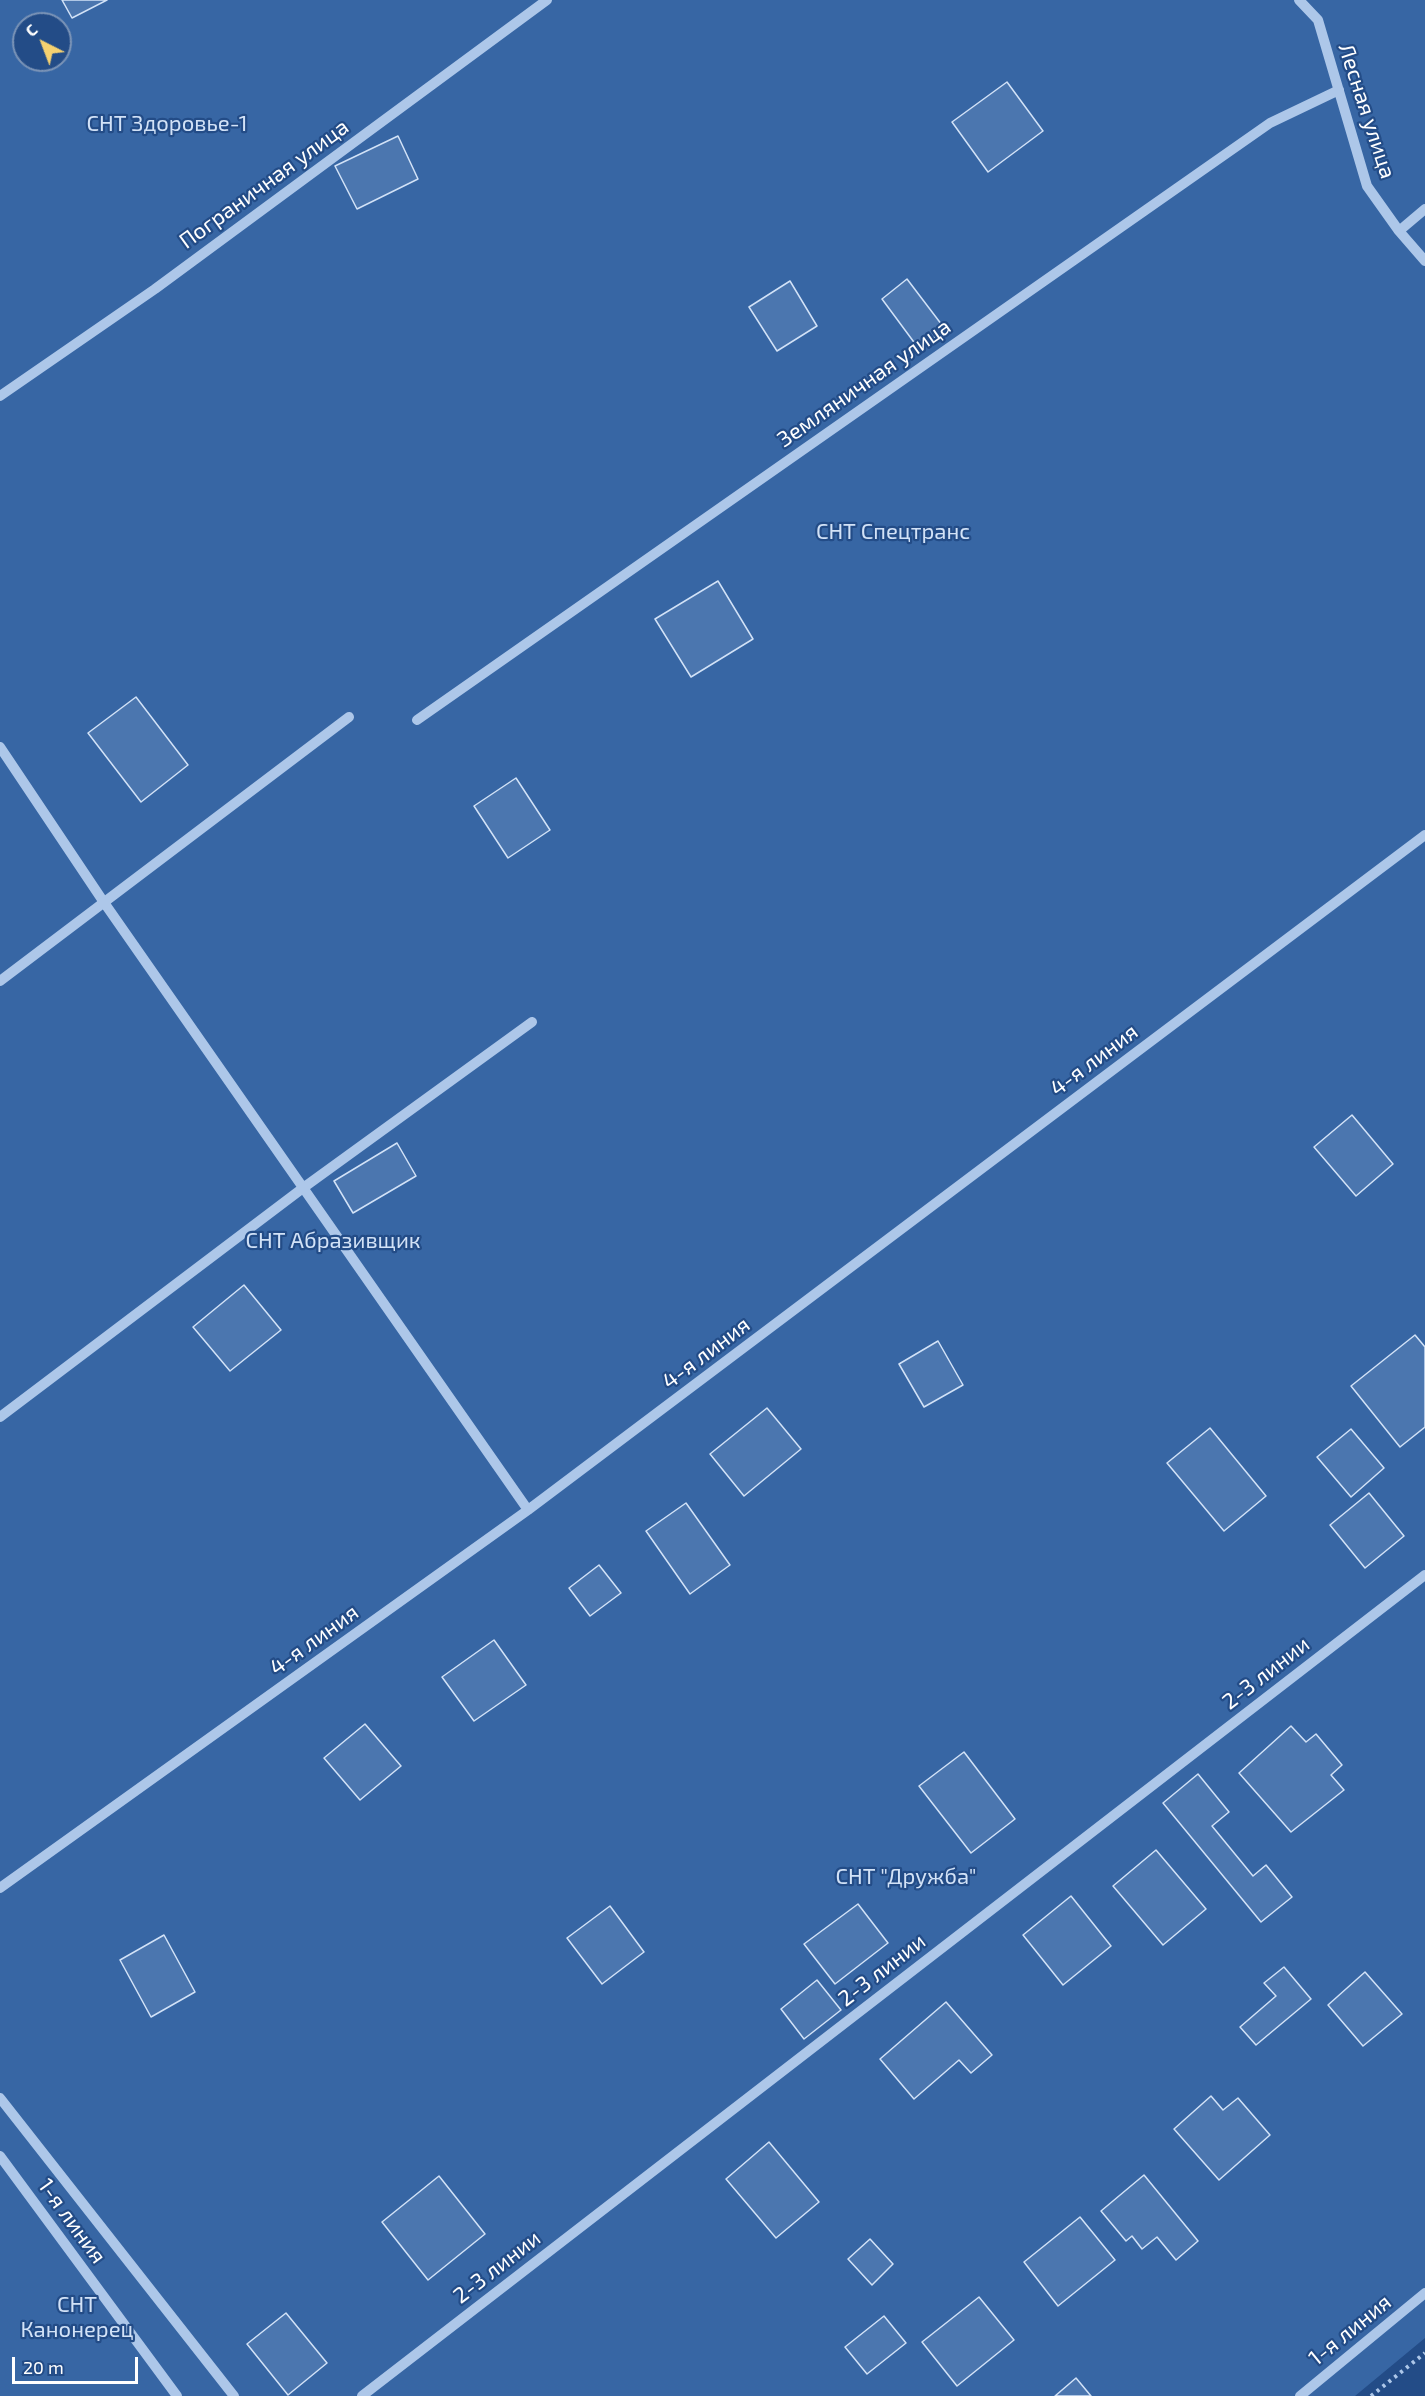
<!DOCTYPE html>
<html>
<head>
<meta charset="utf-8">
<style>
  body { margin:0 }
  #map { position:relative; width:1425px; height:2396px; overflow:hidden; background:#234c87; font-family:"Exo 2",sans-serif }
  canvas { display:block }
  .north { position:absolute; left:12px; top:12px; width:60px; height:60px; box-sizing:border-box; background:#234c87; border:2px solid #7b94b7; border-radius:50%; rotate:318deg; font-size:16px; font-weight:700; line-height:24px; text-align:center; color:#fff }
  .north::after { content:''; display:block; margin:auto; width:21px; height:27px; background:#f5d170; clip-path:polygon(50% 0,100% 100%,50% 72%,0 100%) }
  .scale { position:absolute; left:12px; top:2357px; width:126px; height:27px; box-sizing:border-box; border:3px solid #fff; border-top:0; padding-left:8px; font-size:18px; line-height:21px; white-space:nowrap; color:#fff; -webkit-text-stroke:4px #234c87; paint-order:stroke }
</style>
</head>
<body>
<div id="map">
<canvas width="1425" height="2396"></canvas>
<div class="north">С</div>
<div class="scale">20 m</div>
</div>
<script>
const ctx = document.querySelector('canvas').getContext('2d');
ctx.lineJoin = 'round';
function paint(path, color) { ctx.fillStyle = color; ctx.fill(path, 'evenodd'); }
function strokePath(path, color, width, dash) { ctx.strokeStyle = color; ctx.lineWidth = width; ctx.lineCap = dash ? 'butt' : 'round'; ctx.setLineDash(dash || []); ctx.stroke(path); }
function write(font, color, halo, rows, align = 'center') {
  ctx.font = font + ' "Exo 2",sans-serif'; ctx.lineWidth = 4.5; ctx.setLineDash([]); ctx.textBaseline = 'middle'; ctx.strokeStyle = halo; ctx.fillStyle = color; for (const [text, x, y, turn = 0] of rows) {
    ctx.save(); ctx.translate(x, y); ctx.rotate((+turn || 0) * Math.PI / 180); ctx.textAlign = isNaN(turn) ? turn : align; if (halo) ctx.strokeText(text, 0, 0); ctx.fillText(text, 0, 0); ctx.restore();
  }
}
paint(new Path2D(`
  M0 0H1425V2338L1355 2396H0ZM24 24H60V60H24Z`), '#3766a4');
const building = new Path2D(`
  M62 0H107L72 18Z
  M1007 82 1043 131 988 172 952 122Z
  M398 136 418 179 357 209 335 166Z
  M907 279 945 329 919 349 882 299Z
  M790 281 817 326 777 351 749 307Z
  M718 581 753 639 691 677 655 619Z
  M136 697 188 765 141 802 88 733Z
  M516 778 550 830 508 858 474 806Z
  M1352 1115 1393 1164 1356 1196 1314 1147Z
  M397 1143 416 1176 353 1213 334 1181Z
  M244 1285 281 1330 230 1371 193 1327Z
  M1415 1335 1425 1347V1427L1400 1447 1351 1386Z
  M938 1341 963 1385 924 1407 899 1364Z
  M767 1408 801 1449 744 1496 710 1454Z
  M1210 1428 1266 1496 1224 1531 1167 1463Z
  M1351 1429 1384 1468 1351 1497 1317 1457Z
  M1369 1493 1404 1536 1365 1568 1330 1525Z
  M686 1503 730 1565 690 1594 646 1531Z
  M599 1565 621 1593 590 1616 569 1588Z
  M494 1640 526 1685 474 1721 442 1677Z
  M365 1724 401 1766 360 1800 324 1758Z
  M1291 1726 1306 1742 1316 1734 1342 1765 1331 1775 1344 1790 1291 1832 1239 1773Z
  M964 1752 1015 1819 971 1853 919 1786Z
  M1198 1774 1229 1812 1212 1826 1253 1876 1266 1865 1292 1897 1261 1922 1163 1803Z
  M1156 1850 1206 1909 1163 1945 1113 1886Z
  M1071 1896 1111 1946 1063 1985 1023 1935Z
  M858 1904 888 1943 835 1984 804 1944Z
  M610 1906 644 1952 602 1984 567 1938Z
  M164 1935 195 1992 151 2017 120 1960Z
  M1284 1967 1311 1999 1256 2045 1240 2027 1276 1996 1264 1983Z
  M1365 1972 1402 2014 1363 2046 1328 2005Z
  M817 1980 841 2010 804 2039 781 2009Z
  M946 2002 992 2055 971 2073 959 2060 914 2099 880 2059Z
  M1211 2096 1223 2110 1238 2098 1270 2135 1219 2180 1174 2129Z
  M769 2142 819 2202 776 2238 726 2179Z
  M1144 2175 1198 2241 1176 2260 1157 2237 1142 2249 1132 2236 1126 2241 1101 2211Z
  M439 2176 485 2234 428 2280 382 2222Z
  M1080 2217 1115 2260 1058 2306 1024 2262Z
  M870 2239 893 2264 872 2285 848 2259Z
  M979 2297 1014 2340 957 2386 922 2342Z
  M286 2313 327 2363 288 2395 247 2344Z
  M884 2316 906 2343 867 2374 845 2347Z
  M1076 2378 1091 2396H1055Z`);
paint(building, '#4b76af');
strokePath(building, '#d2e2f7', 1.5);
strokePath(new Path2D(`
  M1371 2396 1425 2353`), '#adc7e9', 4, [3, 4.5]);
strokePath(new Path2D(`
  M1299 0 1318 20 1367 186 1399 231 1425 261
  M1399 231 1425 209
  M0 396 155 289 547 0
  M417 720 1270 123 1339 90
  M0 747 103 901 528 1510
  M0 981 349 717
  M0 1417 303 1188 532 1022
  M0 1888 528 1510 1425 835
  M0 2098 234 2396
  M0 2156 177 2396
  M362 2396 1425 1575
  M1300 2396 1425 2293`), '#adc7e9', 10);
write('22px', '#fff', '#234c87', [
  ["Лесная улица",1367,111,72],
  ["Пограничная улица",264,184,-36],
  ["Земляничная улица",864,383,-35],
  ["4-я линия",1094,1060,-37],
  ["4-я линия",706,1353,-37],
  ["4-я линия",314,1640,-36],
  ["2-3 линии",1266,1673,-38],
  ["2-3 линии",882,1970,-38],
  ["1-я линия",72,2221,54],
  ["2-3 линии",497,2267,-38],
  ["1-я линия",1350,2330,-39]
]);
write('22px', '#d2e2f7', '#234c87', [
  ["СНТ Здоровье-1",167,124],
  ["СНТ Спецтранс",893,532],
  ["СНТ Абразивщик",333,1241],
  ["СНТ \"Дружба\"",906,1877],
  ["СНТ",77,2305],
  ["Канонерец",77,2330]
]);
</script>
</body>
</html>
